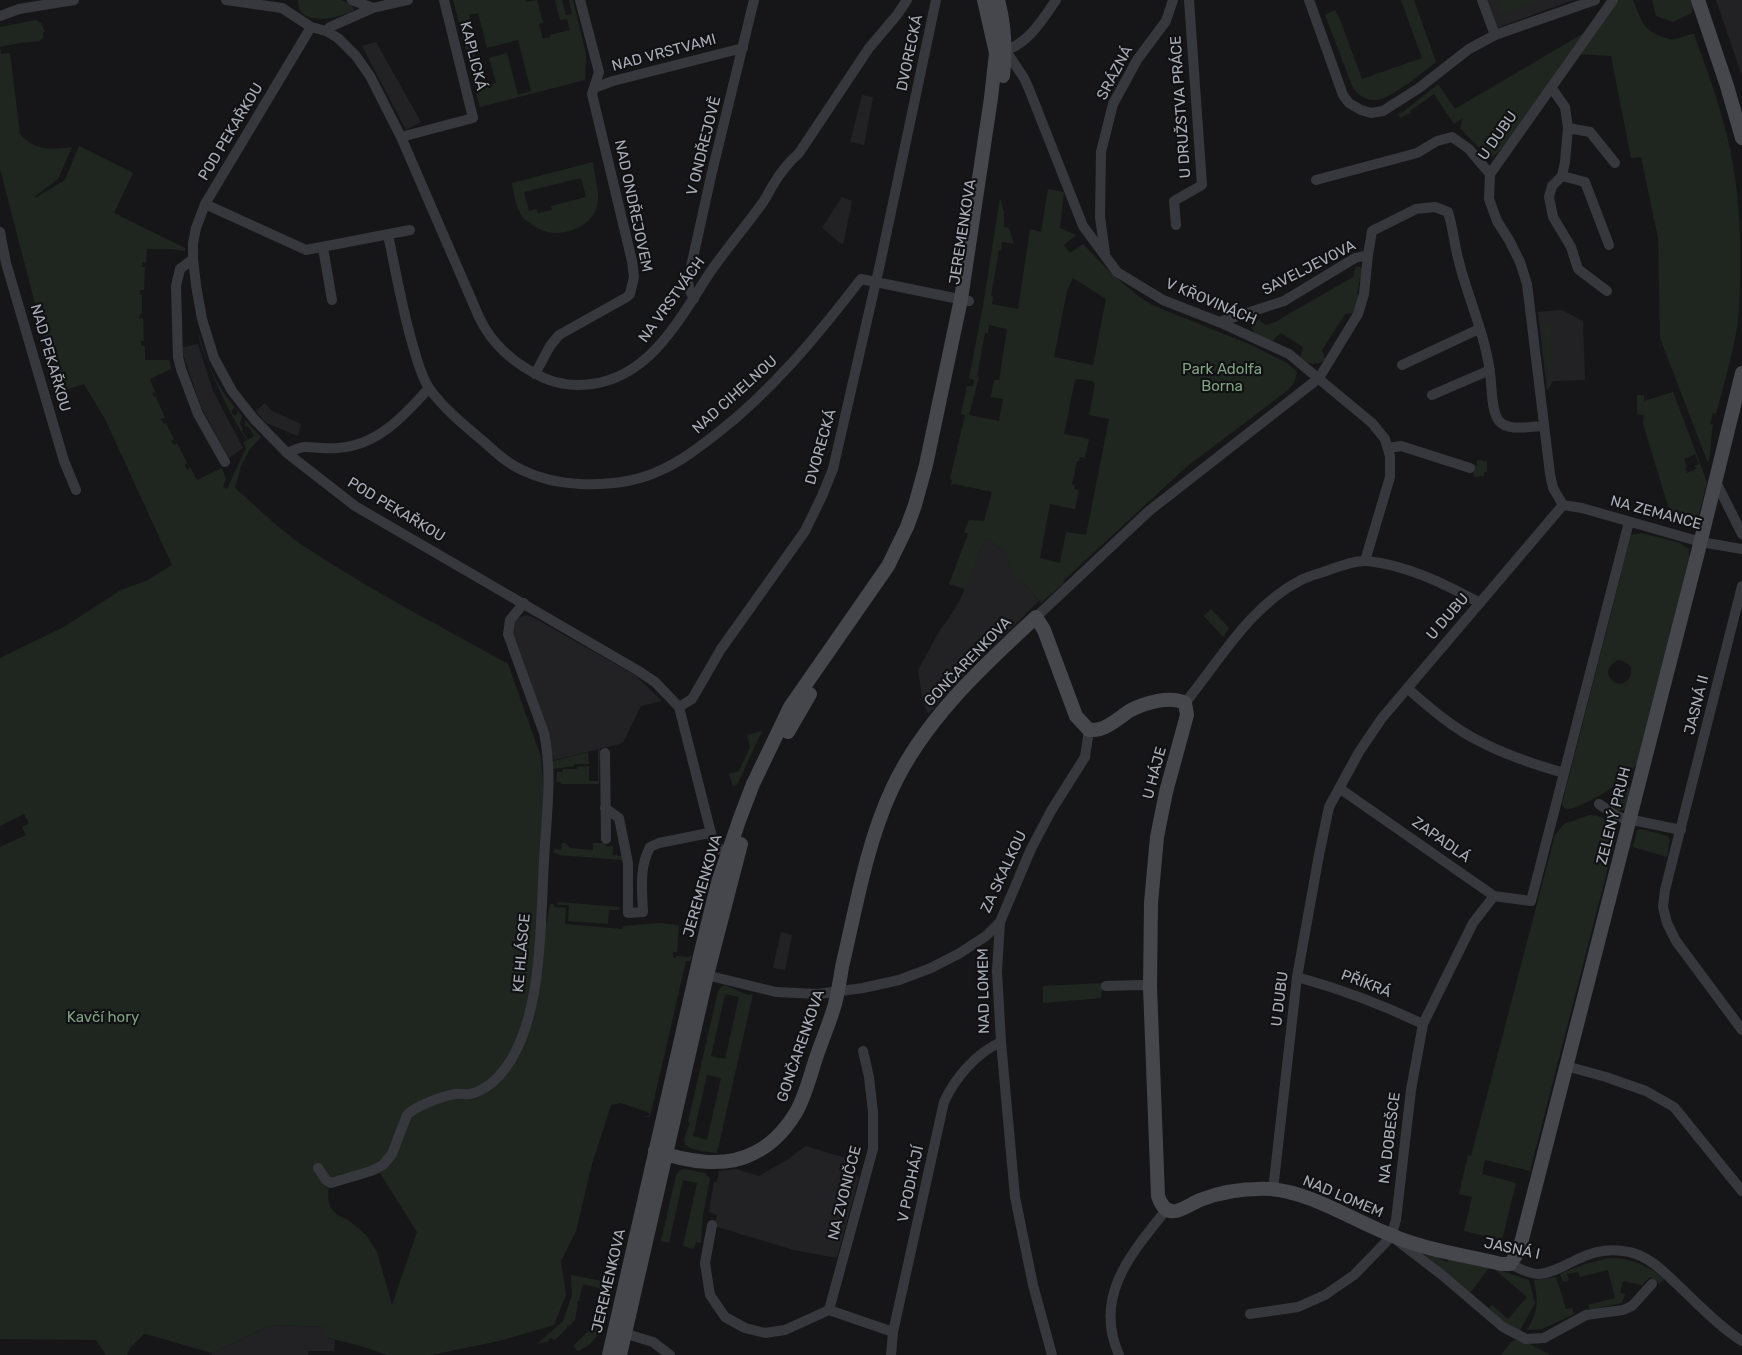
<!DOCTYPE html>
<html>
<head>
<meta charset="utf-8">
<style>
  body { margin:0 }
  canvas { display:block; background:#161618 }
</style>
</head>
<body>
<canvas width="1742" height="1355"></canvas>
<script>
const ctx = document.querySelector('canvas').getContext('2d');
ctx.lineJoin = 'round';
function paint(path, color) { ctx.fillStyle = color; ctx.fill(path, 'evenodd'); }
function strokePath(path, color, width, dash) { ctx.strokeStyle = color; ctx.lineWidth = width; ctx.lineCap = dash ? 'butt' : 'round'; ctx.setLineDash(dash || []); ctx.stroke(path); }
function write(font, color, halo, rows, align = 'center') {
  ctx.font = font + ' Rubik,sans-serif'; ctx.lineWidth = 4.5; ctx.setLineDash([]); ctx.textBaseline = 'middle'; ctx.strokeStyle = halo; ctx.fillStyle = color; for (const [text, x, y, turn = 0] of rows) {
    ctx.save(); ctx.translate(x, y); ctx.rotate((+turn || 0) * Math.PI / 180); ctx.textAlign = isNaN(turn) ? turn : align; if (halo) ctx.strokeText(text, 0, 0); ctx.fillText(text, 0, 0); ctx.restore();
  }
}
paint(new Path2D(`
  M1486 0H1573L1497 28Z
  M1716 0H1742V76Z
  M376 42 421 122 406 130 362 46Z
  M862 95 873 97 864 145 850 142Z
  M842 197 852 201 843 245 822 228Z
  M1562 310 1583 321 1585 380 1553 381 1547 391 1538 312Z
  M198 344 213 391 243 448 229 458 201 407 181 348Z
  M265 403 272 411 301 424 298 436 266 423 256 411Z
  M986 538 1005 551 1014 574 1025 584 1039 601 968 670 928 714 923 702 918 670 940 630 949 618 960 600Z
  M526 615 534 618 635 675 662 701 641 706 624 741 620 744 554 760 549 742 511 639V626L516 618Z
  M781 932 792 935 785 970 773 968Z
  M806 1146 849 1159 846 1171 859 1177 837 1258 794 1250 714 1226 717 1215 709 1212 714 1182H717L719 1171 736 1169 759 1176 787 1160Z
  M272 1325 326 1327 325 1337 335 1340 334 1351H308V1355H212V1353Z`), '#222225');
paint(new Path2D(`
  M298 0H341L351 4 354 10C339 19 297 28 298 0Z
  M453 0H525L526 2 537 0 543 23 539 24 543 39 550 37V35L570 30 567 19 560 20 555 0H562L566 15 572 14 569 0H573L586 54 585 80 480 107 475 89 496 83 489 58 507 53 518 95 531 91 518 40 487 48 478 13 469 15 472 29 468 30 471 41 464 42Z
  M1401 0H1414L1436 62C1423 72 1391 99 1376 100 1367 101 1358 95 1353 88L1325 15 1335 10 1339 17 1362 79 1422 58Z
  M1496 0H1541L1503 14 1500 12Z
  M1614 0H1633C1640 16 1642 30 1660 36 1665 38 1670 40 1675 39 1682 38 1688 34 1694 34 1706 68 1719 102 1727 136 1741 192 1742 252 1739 310 1736 345 1725 379 1716 414L1713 413 1710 424 1713 425C1710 438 1712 450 1708 463L1660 338 1658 238 1641 157 1631 158 1611 56 1577 54Z
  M1652 0H1691L1693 5 1692 13 1673 22 1656 16Z
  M36 20 41 23 45 32H43V38L40 41 20 43 0 47 1 54 10 53 20 134C35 151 50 150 72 147L58 179 35 196V198L65 180 79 146 133 173 114 213 185 248V251L170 249H147L146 262H143L142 267H145L144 290H140V295H142V313L140 314 139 319 143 318 144 341H141V346H145V360H169L171 369 150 379 155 392 152 393 154 397H156L165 418 161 419 164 424 166 423 174 439 171 441 174 445 177 443 187 463 185 465 187 470 190 467 197 480 222 468 226 479 223 487 227 489 246 448 243 443 247 440C231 416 219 391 208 363 204 354 199 343 199 334 205 359 217 388 235 407L231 411 234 416 238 414 236 409 242 416 240 424 243 430 242 431 248 440 254 436 249 427 245 426V420L261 437 250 449 241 466 235 488C258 508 280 530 305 547 370 590 440 626 508 664L541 757 544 794 537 922 547 923 550 904H554V907L566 908 565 924 622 929 624 926 659 923 677 925H679L677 952H673V958H676V956L689 957 692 955 690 961H686L650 1117 641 1116H649L650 1113 621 1103 611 1105 592 1164 576 1231 561 1261 566 1295 554 1325 499 1341 431 1355H387L361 1346 325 1337V1327L272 1325 212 1353C189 1347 167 1339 144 1334L130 1348 127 1355H106L96 1340 0 1339V847L26 835 22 827 29 823 24 814 0 826V658L64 627 121 590 148 580 172 565 105 419 84 384 59 392 46 346 0 169V27ZM380 1173 417 1232 392 1305 377 1252 366 1235 348 1220 337 1215 330 1207 328 1198 329 1185 352 1182Z
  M1584 33 1501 150 1490 159 1460 128 1463 118 1454 124 1434 94 1410 111 1411 113 1400 118 1399 115 1392 117 1403 112 1438 84 1455 109Z
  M472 44 480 77 473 79 465 46Z
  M593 162C594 173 599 191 598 201 596 225 565 238 544 231 538 229 529 223 524 219 516 210 514 194 512 183ZM581 178 586 197 551 206 552 210 538 213 536 209 529 211 524 192Z
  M1048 189 1064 192 1060 228 1076 235 1064 245 1070 253 1083 244 1112 274 1137 295 1152 305 1249 344 1287 363 1295 370 1297 373 1294 383 1288 390 1185 468 1063 581 1065 582 1041 603 1025 584 1014 575 1005 551 986 538 965 589 949 584 968 534 964 532 969 520 984 521 992 492 954 484 951 485 952 480 950 479 965 415 961 414 967 386H973L974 380 969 378 983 306 1000 198 1004 212V227L1009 228 1014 244 1002 242 1001 250H999L991 296 993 297 992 304 1018 309 1030 229 1041 232ZM1073 278 1106 299 1093 365 1054 357 1067 291ZM989 325 1007 329 999 380H994L991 397 1003 399 999 421 969 415 979 377 977 376 985 333H988ZM1079 379 1092 381 1095 384 1089 415 1109 419 1086 535 1066 532 1060 563 1040 558 1050 504 1075 509 1079 490 1074 489 1075 485 1072 484 1077 461H1079L1080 457 1085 458 1089 439 1064 434 1075 380Z
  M1356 266 1362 268 1363 278H1360L1357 295 1360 296 1353 313 1345 314 1322 350 1325 359C1317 367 1309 364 1300 358L1303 347 1281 333 1272 341 1255 334 1252 328C1252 323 1254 321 1259 320L1266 325 1275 322 1353 277Z
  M1542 324H1551L1552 369 1549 370 1547 368Z
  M1673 392 1707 482 1697 522 1693 527 1673 522 1643 424 1644 415 1637 414V395H1644V401ZM1695 454 1699 464 1695 466 1696 469 1687 473 1685 468 1687 467 1684 459Z
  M1477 460 1487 461V472H1484V476L1474 477 1473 464 1477 466Z
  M1641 533 1680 543 1689 549V558L1641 758C1627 779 1606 794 1583 804 1576 807 1571 810 1564 808L1562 804 1631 535ZM1618 660C1645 663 1625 696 1611 679 1604 671 1611 664 1618 660Z
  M1211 609 1229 628 1223 637 1204 616Z
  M762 731 737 785 733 786 729 774 739 771 750 747 747 735Z
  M600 749 599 784H561L560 782H556L557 772H563V769H577V767L589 766V781H598V750Z
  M588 752 589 764H574V766L553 769V761Z
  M1629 787 1631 788 1626 809 1619 811 1613 806 1611 799Z
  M1590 815C1605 816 1611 822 1616 836L1530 1171 1485 1160 1482 1174 1516 1183 1502 1240 1464 1231 1472 1197 1459 1194 1468 1155 1471 1156 1555 835 1564 824Z
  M1641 829 1668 836 1670 840 1667 857 1633 847 1637 830Z
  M562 843H565L570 848 593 850V843H606V847L613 846 612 855 622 856V860L558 855V853H554V849L561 850Z
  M558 902 619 907V910H609L608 924 568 921 569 905H557Z
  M1103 983 1101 998 1043 1003V986Z
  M725 985 748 995 753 994 717 1153 700 1151 690 1148 685 1145 684 1139 690 1123 688 1122 718 991 722 986ZM725 994 739 997 725 1059 711 1056ZM707 1075 721 1078 707 1140 693 1136Z
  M685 1169 705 1173 710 1179 703 1215 701 1243 696 1242 694 1249 683 1246 697 1183 683 1180 669 1243 661 1241 676 1175 680 1170Z
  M1425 1253 1439 1256 1438 1258 1447 1262 1448 1260 1452 1259 1489 1268 1470 1293 1424 1254Z
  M1609 1258C1631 1258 1647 1265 1664 1279L1659 1284 1650 1277 1642 1285 1623 1281 1620 1293 1625 1294 1622 1303 1590 1310 1588 1305 1615 1298 1608 1270 1580 1277 1578 1272 1567 1274 1569 1280 1563 1282 1560 1274 1585 1264Z
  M1493 1268 1529 1280 1535 1303 1519 1332 1505 1323 1489 1308 1492 1305 1508 1319 1527 1297Z
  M571 1275 612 1283C608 1308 605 1341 578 1351L573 1346 591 1329 600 1290 599 1288 583 1284 579 1301H577V1304H578L575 1320 569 1326 568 1325 566 1327 567 1328 556 1339 553 1340 552 1338 549 1339V1341L537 1344 563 1321 572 1295Z
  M1556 1277 1566 1309 1572 1308 1574 1314 1542 1329 1527 1330C1539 1310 1538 1302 1534 1280Z
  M1521 1339 1550 1355H1501L1512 1341Z`), '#1e261f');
strokePath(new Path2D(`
  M226 0 282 8 311 27 326 31 338 38 356 56 370 76 401 137 479 317C492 345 516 365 544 378 560 385 574 386 592 384 652 376 681 316 711 271 727 248 745 227 761 205 766 199 769 191 773 185 780 173 789 162 799 153L869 48 897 15 907 0
  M352 0 373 8
  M1309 0 1343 95 1349 103 1361 110 1371 113 1383 111 1419 88 1469 49 1495 35 1595 0
  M1482 0 1495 35
  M0 16 19 9 74 0
  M311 27 205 204 196 228 193 243V259L196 285 202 319 214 358 232 391 254 419 287 453 355 506 637 670 655 682 679 707 713 841 721 850 734 856
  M326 31 330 27 373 8 408 0
  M1006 51 1024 78 1029 89 1083 226 1117 272 1163 300 1219 322 1289 354 1372 423 1385 439 1390 456V477L1365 561
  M1000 52C1026 47 1042 21 1056 0
  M1551 87 1565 107 1568 128 1565 162 1562 176 1552 186 1549 197 1553 217 1571 247 1578 269 1607 291
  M594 88 613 81 743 48
  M1568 128 1590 132 1615 163
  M401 137 473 118 444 0
  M1562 176 1585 182 1609 245
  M1316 180 1417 153 1437 141 1452 137 1469 149 1490 174
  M205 204 306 250 410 230
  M1176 225 1174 201 1202 185 1189 0
  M0 232 6 263 64 461 76 490
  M388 235C396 272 402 309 413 346 417 360 421 376 429 388 443 408 464 425 483 441 495 452 507 463 522 470 540 479 560 483 580 484 606 485 637 482 661 470 680 462 698 448 715 435 772 391 817 336 861 279L969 301
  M323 248 332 300
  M1105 253 1100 217 1101 152 1113 104 1137 60 1166 21 1173 0
  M193 259 180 269 176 286 178 357 181 369 198 414 225 462
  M694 299 689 289 688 280 712 172 754 0
  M1219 322 1284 301 1355 258 1368 255 1372 231 1416 209 1435 207 1448 212C1453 228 1454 242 1458 258 1467 296 1485 333 1490 373 1492 385 1491 412 1499 421 1508 432 1531 426 1543 426
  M1402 365 1479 329
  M535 374 550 346 559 335 627 297 630 294 634 277 632 261 592 94 599 72 580 0
  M1432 395 1490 370
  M1388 448 1401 446 1470 468
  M287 453C293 451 299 447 305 447 316 447 326 449 337 448 377 446 404 416 429 388
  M1716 482 1742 534
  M1563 505 1553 488 1550 474 1527 284 1520 262 1509 240 1497 221 1489 199 1490 174 1613 0
  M1563 505 1582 508 1701 542 1742 549
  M1742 586 1665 890 1663 907 1667 923 1676 941 1742 1030
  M1036 617 1149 511 1319 378 1358 314 1364 294 1368 255
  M1407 688C1430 708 1454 729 1481 742 1508 756 1536 765 1564 773
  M1185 703C1220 660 1250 606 1301 580 1309 576 1318 574 1326 571 1338 567 1354 560 1367 561 1407 565 1445 584 1480 603
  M679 707 692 699 721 649 805 531 822 496 833 469 880 264 936 0
  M605 753 606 839
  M1339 788 1494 896 1531 901 1629 522
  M1599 804 1618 817 1681 830
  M605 808 619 818 628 863V913L643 912C642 889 639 868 650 847L659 843 709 833
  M1000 922 997 971 1001 1042 1015 1197 1033 1285 1052 1355
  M702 974 776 992 818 994 863 988 899 980 931 968 960 953 986 936 1000 922 1031 849 1051 811 1085 757 1089 730
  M1297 977C1341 989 1383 1005 1423 1024
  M1106 986 1141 985 1150 987
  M863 1051 869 1077 873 1112V1149L829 1310 893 1332
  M1566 1066 1606 1077 1646 1091 1674 1107 1742 1191
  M318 1168 326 1180 331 1183 371 1171 383 1165 392 1154 407 1115C416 1106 442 1096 455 1094 460 1093 465 1095 470 1094 480 1092 492 1084 499 1076 544 1027 540 924 544 861 546 819 553 774 544 733L508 634 510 620 524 603
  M1273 1190 1297 977 1319 855 1329 807 1359 752 1382 718 1563 505
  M712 1225 705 1263 710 1295 725 1317 745 1328 765 1333 785 1330 829 1310
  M1398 1241 1442 1275 1503 1327 1526 1339 1544 1338 1586 1315 1623 1310 1632 1306 1652 1284
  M1510 1264C1519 1268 1528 1274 1539 1274 1553 1273 1565 1265 1578 1259 1594 1251 1612 1248 1629 1252 1650 1256 1667 1275 1682 1289 1701 1307 1720 1327 1742 1341
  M1250 1314 1298 1307 1325 1295 1354 1275 1386 1242 1391 1236 1396 1220 1411 1090 1423 1024 1473 923 1494 896
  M620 1332 653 1342 670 1355
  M891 1355 893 1332 944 1102C955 1078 976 1053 1001 1042
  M1119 1355C1093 1296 1131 1254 1166 1210`), '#37383d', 10);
strokePath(new Path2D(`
  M998 0C1005 26 1006 49 1003 76
  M1698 0 1727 86 1742 138
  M788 732 810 694
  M655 1151C686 1161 724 1169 754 1153 771 1145 785 1130 795 1114 805 1098 810 1076 816 1058 822 1040 830 1022 835 1004 838 992 840 980 842 967 856 908 866 845 892 789 924 720 981 668 1036 617L1044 630 1076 716 1089 730C1092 730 1097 730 1100 729 1111 726 1121 716 1131 710 1145 703 1170 695 1185 703L1187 715 1166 792 1157 837 1151 903 1150 987 1158 1196C1161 1205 1166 1213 1176 1211 1184 1209 1193 1203 1200 1200 1223 1191 1246 1188 1271 1189 1313 1193 1352 1220 1391 1235 1425 1250 1464 1255 1501 1264H1510L1519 1251 1698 552 1742 373
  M609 1355 700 956 718 882 740 818 753 784 790 707 888 566 907 527 915 505 926 465 961 299 991 98 996 53 984 0
  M620 1355 707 975 741 844`), '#45474d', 14);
write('15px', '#a8adb8', '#111113', [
  ["NAD VRSTVAMI",664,53,-15],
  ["DVORECKÁ",910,53,-78],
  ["KAPLICKÁ",473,56,76],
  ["SRÁZNÁ",1115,73,-62],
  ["U DRUŽSTVA PRÁCE",1181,107,-94],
  ["POD PEKAŘKOU",231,132,-59],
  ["U DUBU",1498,136,-55],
  ["V ONDŘEJOVĚ",704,146,-76],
  ["NAD ONDŘEJOVEM",633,206,78],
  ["JEREMENKOVA",963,232,-81],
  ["SAVELJEVOVA",1309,268,-27],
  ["NA VRSTVÁCH",672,300,-54],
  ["V KŘOVINÁCH",1211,302,23],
  ["NAD PEKAŘKOU",50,358,74],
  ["NAD CIHELNOU",735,395,-42],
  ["DVORECKÁ",821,447,-74],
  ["POD PEKAŘKOU",396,510,31],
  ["NA ZEMANCE",1656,513,15],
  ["U DUBU",1448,617,-49],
  ["GONČARENKOVA",968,662,-46],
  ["JASNÁ II",1697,705,-76],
  ["U HÁJE",1155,773,-75],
  ["ZELENÝ PRUH",1614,816,-76],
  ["ZAPADLÁ",1441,840,35],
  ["ZA SKALKOU",1004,872,-65],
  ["JEREMENKOVA",703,886,-74],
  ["KE HLÁSCE",522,953,-85],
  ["PŘÍKRÁ",1366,984,21],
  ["NAD LOMEM",984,991,-91],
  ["U DUBU",1280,999,-83],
  ["GONČARENKOVA",801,1046,-71],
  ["NA DOBEŠCE",1390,1138,-83],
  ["V PODHÁJÍ",911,1184,-78],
  ["NA ZVONIČCE",845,1193,-76],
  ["NAD LOMEM",1343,1197,23],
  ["JASNÁ I",1512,1249,12],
  ["JEREMENKOVA",609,1281,-77]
]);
write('15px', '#7fa381', '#111113', [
  ["Park Adolfa",1222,370],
  ["Borna",1222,387],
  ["Kavčí hory",103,1018]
]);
</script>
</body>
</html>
